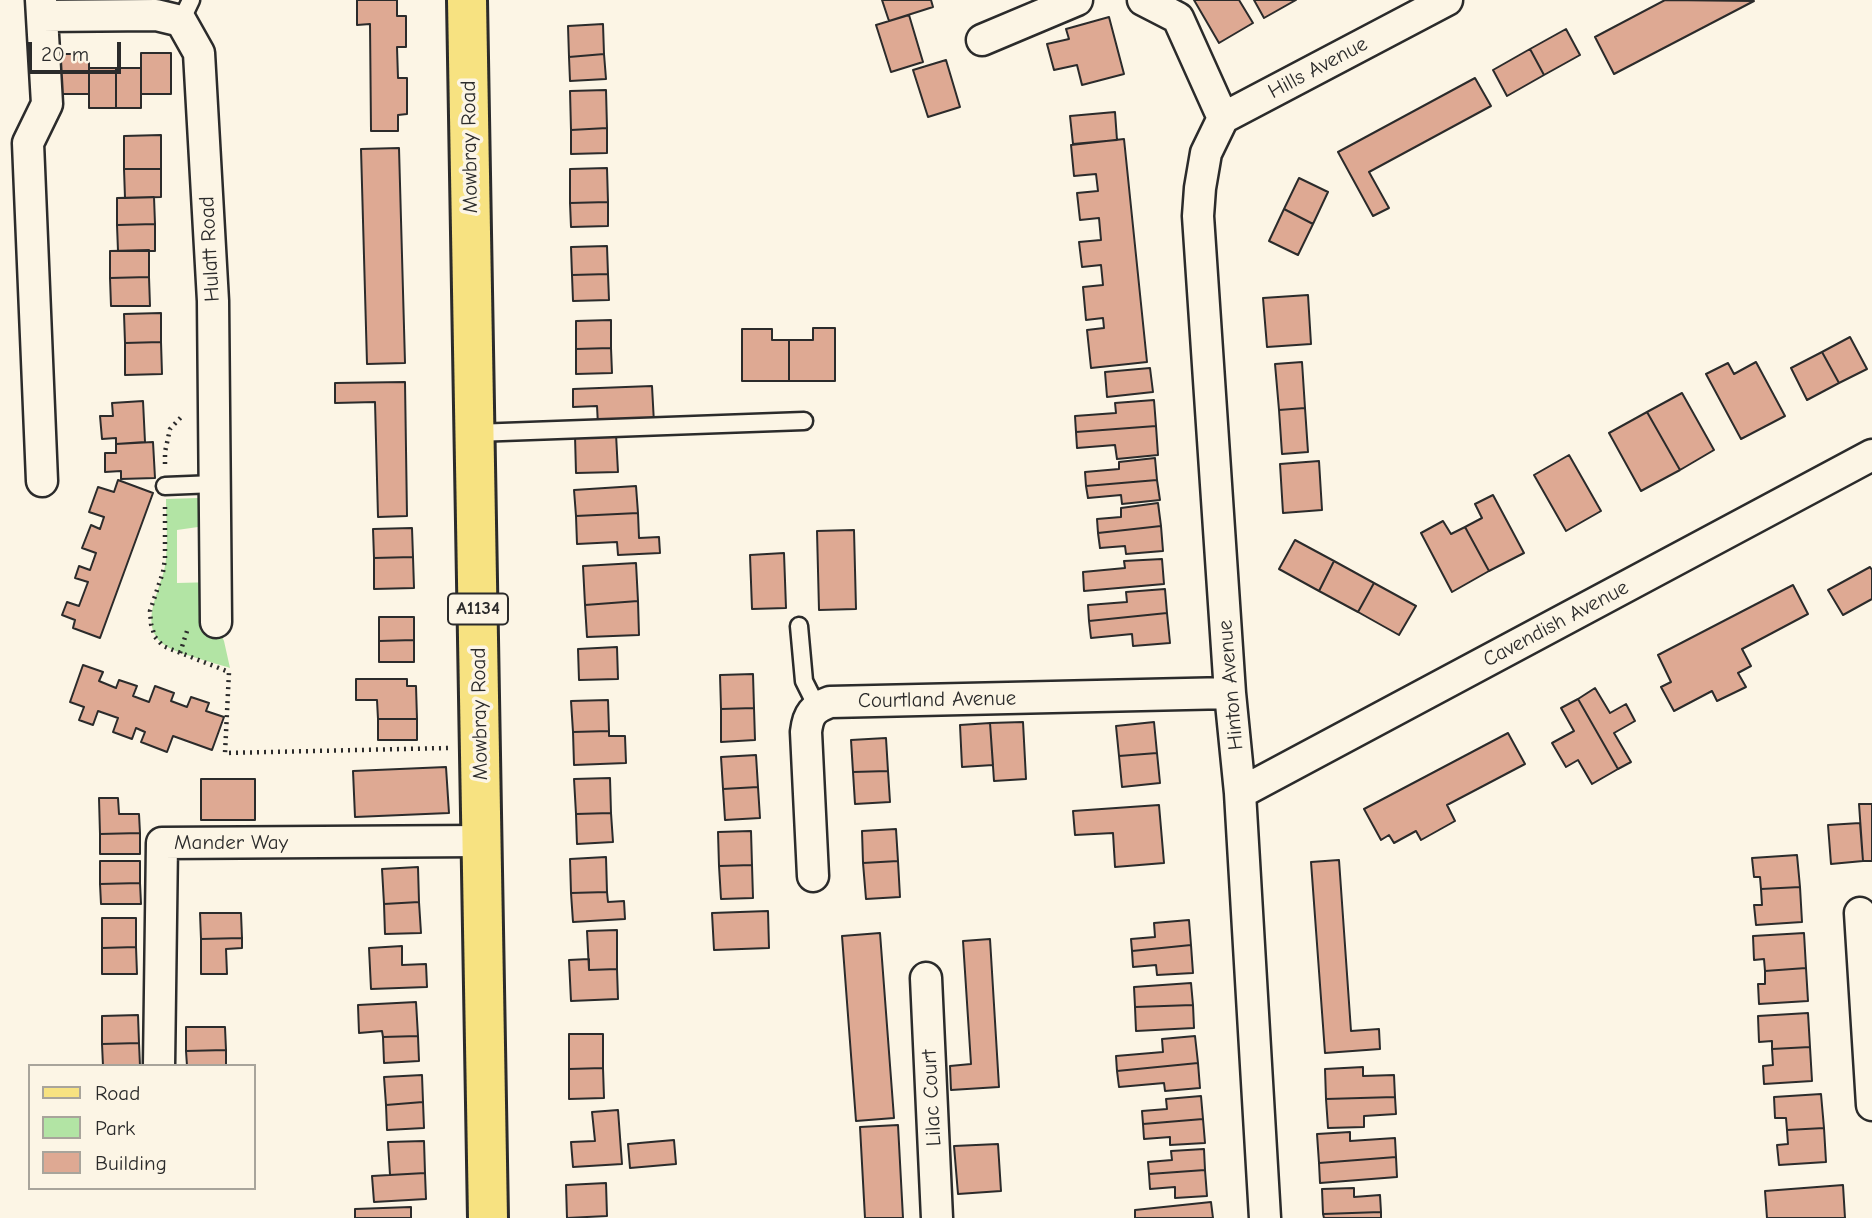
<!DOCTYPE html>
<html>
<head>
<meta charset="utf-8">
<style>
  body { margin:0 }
  #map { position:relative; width:1872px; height:1218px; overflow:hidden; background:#fcf5e5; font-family:"Comic Neue",sans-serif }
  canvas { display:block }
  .legend { position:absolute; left:28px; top:1064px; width:228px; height:126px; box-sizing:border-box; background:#fcf5e5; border:2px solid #a8a49b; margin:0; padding:9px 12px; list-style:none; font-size:21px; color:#2b2b2b }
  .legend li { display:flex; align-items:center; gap:14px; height:35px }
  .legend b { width:35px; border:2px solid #a8a49b }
  .scale { position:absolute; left:28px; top:42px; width:93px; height:32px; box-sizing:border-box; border:4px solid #2b2b2b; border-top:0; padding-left:9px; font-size:21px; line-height:24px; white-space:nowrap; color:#2b2b2b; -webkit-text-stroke:5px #fcf5e5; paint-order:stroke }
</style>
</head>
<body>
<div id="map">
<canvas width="1872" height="1218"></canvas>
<ul class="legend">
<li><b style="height:9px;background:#f7e281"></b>Road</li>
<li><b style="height:19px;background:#b2e4a4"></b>Park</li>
<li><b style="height:19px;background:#dea993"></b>Building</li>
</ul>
<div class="scale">20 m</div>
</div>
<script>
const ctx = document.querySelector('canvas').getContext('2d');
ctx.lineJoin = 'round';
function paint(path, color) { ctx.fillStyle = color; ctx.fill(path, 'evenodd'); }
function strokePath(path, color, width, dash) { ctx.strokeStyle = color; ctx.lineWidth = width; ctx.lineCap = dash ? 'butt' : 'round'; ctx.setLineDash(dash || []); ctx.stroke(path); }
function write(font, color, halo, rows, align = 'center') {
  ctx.font = font + ' "Comic Neue",sans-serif'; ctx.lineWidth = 7; ctx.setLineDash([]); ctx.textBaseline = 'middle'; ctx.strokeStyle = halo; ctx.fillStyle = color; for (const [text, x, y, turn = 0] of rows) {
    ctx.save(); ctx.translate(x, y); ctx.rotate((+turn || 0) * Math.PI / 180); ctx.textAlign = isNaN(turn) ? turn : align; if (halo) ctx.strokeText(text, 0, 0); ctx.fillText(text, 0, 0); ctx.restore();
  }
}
paint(new Path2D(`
  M198 498V527L177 530V583L216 582 217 626 224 641 230 668C213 662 176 654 163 644 136 622 165 585 166 558 168 538 166 518 166 499Z`), '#b2e4a4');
const building = new Path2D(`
  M357 0H397V16H406V47H397L398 78H407V114L398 115V131H371L370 24 357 25Z
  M882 0H931L933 7 889 21Z
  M1194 0H1239L1253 23 1219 43Z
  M1254 0H1296L1264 18Z
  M1665 0 1754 1 1614 74 1595 37Z
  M909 15 923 62 891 72 876 25Z
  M1109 17 1124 74 1082 85 1077 65 1054 70 1047 44 1069 39 1066 29Z
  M603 24 604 54 569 57 568 26Z
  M1566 29 1580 55 1544 75 1530 49Z
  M1530 49 1544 75 1507 96 1493 70Z
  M141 53H171V94H141Z
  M59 54H89V94H59Z
  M604 54 606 79 570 81 569 57Z
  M946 60 960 107 928 117 913 70Z
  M89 68H116V108H89Z
  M116 68H141V108H116Z
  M1475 78 1491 106 1369 172 1389 208 1373 216 1338 152Z
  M606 90 607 128 571 130 570 91Z
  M1115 112 1117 140 1073 144 1070 116Z
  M607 128V153L571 154V130Z
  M161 135V169H124V136Z
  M1124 139 1147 362 1091 368 1087 330 1104 328 1103 318 1086 320 1083 287 1103 285 1101 265 1082 267 1079 242 1101 240 1099 218 1080 220 1077 193 1098 191 1096 174 1074 176 1071 145Z
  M399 148 405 363 367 364 361 149Z
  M607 168 608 202 570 203V169Z
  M124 169H161V197L125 198Z
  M1299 178 1328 192 1313 224 1284 209Z
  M154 197 155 224 117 225V198Z
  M608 202V226L571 227 570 203Z
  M1284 209 1313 224 1298 255 1269 241Z
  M155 224V251H118L117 225Z
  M607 246 608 274 572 275 571 247Z
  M149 250V277L110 278V251Z
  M608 274 609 300 573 301 572 275Z
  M149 277 150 306H111L110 278Z
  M1308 295 1311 344 1267 347 1263 298Z
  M161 313V342L125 343 124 314Z
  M611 320V348L576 349V321Z
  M813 328H835V381H789V340H813Z
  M742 329H772V340H789V381H742Z
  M1850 337 1867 369 1839 383 1822 352Z
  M161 342 162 374 125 375V343Z
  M611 348 612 373 576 374V349Z
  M1822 352 1839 383 1807 400 1791 368Z
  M1302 362 1305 408 1279 410 1275 364Z
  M1756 362 1785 416 1741 439 1706 374 1728 363 1734 374Z
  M1150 368 1153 392 1107 397 1105 372Z
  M405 382 407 516 378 517 375 402 335 403V383Z
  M652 386 654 423 598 425 597 406 573 407V389Z
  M1682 393 1714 450 1680 470 1647 412Z
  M1154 400 1156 426 1076 432 1075 416 1116 413 1115 403Z
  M143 401 145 442 116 444V438L102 439 100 416H113L112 403Z
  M1305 408 1308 452 1282 454 1279 410Z
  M1647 412 1680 470 1641 491 1609 433Z
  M1156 426 1158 455 1117 459 1115 445 1077 448 1076 432Z
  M616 434 618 472 576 473 575 436Z
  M153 442 155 478 121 479V471L105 472V453H116V444Z
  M1569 455 1601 511 1566 531 1534 475Z
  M1155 458 1157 480 1086 486 1085 472 1119 469V462Z
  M1319 461 1322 510 1283 513 1280 464Z
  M118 480 153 493 100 638 73 628 75 620 62 615 67 602 79 606 88 582 75 578 79 566 90 570 96 553 82 548 91 525 100 529 104 517 89 512 98 487 114 492Z
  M1157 480 1160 500 1122 504 1121 495 1088 498 1086 486Z
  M636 486 638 513 576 516 574 490Z
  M1493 495 1524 553 1489 571 1465 527 1482 518 1475 504Z
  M1158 503 1161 526 1098 533 1097 519 1121 517V508Z
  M638 513 639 538 659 537 660 553 618 555 617 542 577 544 576 516Z
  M1443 521 1451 534 1465 527 1489 571 1452 592 1421 533Z
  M1161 526 1163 551 1126 554 1125 546 1100 548 1098 533Z
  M412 528 413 557 374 558 373 529Z
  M854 530 856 609 819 610 817 531Z
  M1295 540 1334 561 1319 591 1279 569Z
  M784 553 786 608 752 609 750 555Z
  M413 557 414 588 374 589V558Z
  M1162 559 1164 584 1084 591 1083 572 1125 568 1124 561Z
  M1334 561 1374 583 1358 612 1319 591Z
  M636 563 638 601 585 605 583 566Z
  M1870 567 1872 570V599L1843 615 1828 590Z
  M1374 583 1416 606 1399 635 1358 612Z
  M1793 585 1808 614 1742 649 1751 666 1738 673 1746 687 1717 701 1712 691 1674 711 1661 687 1671 682 1658 655Z
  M1165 589 1167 613 1089 621 1088 605 1127 602 1126 592Z
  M638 601 639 635 587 637 585 605Z
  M1167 613 1170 643 1133 646 1132 634 1091 638 1089 621Z
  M379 617H414V640L379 641Z
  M414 640V662H379V641Z
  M617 647 618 679 579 680 578 649Z
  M83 665 103 672 99 681 116 688 119 680 137 686 133 696 149 702 155 686 174 693 171 701 187 707 191 697 209 703 206 711 224 717 212 750 173 736 167 752 141 742 145 732 136 728 132 739 113 732 118 718 98 711 93 725 79 720 84 707 70 702Z
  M753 674 754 708 721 709 720 675Z
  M356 679H407V686H416L417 719H378L377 700H356Z
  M1595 688 1610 713 1626 704 1635 721 1614 733 1631 762 1618 769 1578 699Z
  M1578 699 1618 769 1592 784 1578 760 1566 767 1552 743 1574 731 1561 708Z
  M608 700 609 731 573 732 571 701Z
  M754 708 755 740 721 742V709Z
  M378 719H417V740H378Z
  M1023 722 1026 779 994 781 990 723Z
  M1154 722 1157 753 1119 756 1116 726Z
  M990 723 993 765 962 767 960 725Z
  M609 731V736H625L626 763 574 765 573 732Z
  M1508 733 1525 764 1447 805 1455 821 1421 840 1416 831 1394 843 1389 835 1381 840 1364 809Z
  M886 738 888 771 853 772 851 740Z
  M1157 753 1160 783 1122 787 1119 756Z
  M756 755 758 787 723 789 721 757Z
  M446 767 449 813 355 817 353 771Z
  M888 771 890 802 855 804 853 772Z
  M610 778 611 813 576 814 574 779Z
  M201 779H255V820H201Z
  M758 787 760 818 725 820 723 789Z
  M99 798H118L119 814H139L140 833 100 834Z
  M1859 804H1872V861H1863Z
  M1159 805 1164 863 1115 867 1113 833 1075 835 1073 811Z
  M611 813 613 842 577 844 576 814Z
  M1860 823 1863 861 1831 864 1828 825Z
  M896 829 898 861 863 863 862 831Z
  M751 831 752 865 719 866 718 832Z
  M140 833V854H100V834Z
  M1797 855 1800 887 1761 889 1760 877H1754L1752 858Z
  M606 857 607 892 571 893 570 859Z
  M1339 860 1351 1031 1379 1029 1380 1049 1325 1053 1311 862Z
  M100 861H140V883L100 884Z
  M898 861 900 897 866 899 863 863Z
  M752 865 753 898 721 899 719 866Z
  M418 867 419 902 384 904 382 869Z
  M140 883 141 904H101L100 884Z
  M1800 887 1802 922 1756 925 1754 905H1762L1761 889Z
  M607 892 608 902 624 901 625 919 573 922 571 893Z
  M419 902 421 933 385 934 384 904Z
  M768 911 769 948 714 950 712 913Z
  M200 913H241L242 938 201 939Z
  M102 918H136V947L102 948Z
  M1189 920 1191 945 1132 951 1131 939 1155 937 1154 923Z
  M617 930V969L589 970 587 931Z
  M880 933 894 1118 856 1121 842 936Z
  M1804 933 1806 968 1765 971 1764 959 1754 960 1753 936Z
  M242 938V948L226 949 227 974H201V939Z
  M990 939 999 1087 951 1090 950 1066 971 1064 963 941Z
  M1191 945 1193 973 1157 975 1156 965 1133 967 1132 951Z
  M402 946V965L426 964 427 987 371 989 369 948Z
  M136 947 137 974H102V948Z
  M589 959V970L617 969 618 999 571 1001 569 960Z
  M1806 968 1808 1001 1759 1004 1758 984H1765V971Z
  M1191 983 1193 1005 1135 1007 1134 987Z
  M416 1002 418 1036 383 1037 382 1031 359 1033 358 1005Z
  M1193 1005 1194 1028 1136 1031 1135 1007Z
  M1808 1013 1810 1047 1772 1049V1041L1759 1042 1758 1016Z
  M138 1015 139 1043 102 1044V1016Z
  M186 1027H225L226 1050 186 1051Z
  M569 1034H603V1068L569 1069Z
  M418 1036 419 1061 384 1063 383 1037Z
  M1195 1036 1198 1063 1117 1071 1116 1056 1163 1052 1162 1039Z
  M139 1043 140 1066H103L102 1044Z
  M1810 1047 1812 1081 1764 1084 1763 1066 1773 1065 1772 1049Z
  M226 1050V1066H187L186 1051Z
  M1198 1063 1200 1088 1165 1091 1164 1083 1119 1087 1117 1071Z
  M1363 1067V1076L1394 1075 1395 1097 1326 1099 1325 1069Z
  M603 1068 604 1098 569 1099V1069Z
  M422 1075 423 1102 386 1105 384 1077Z
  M1821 1094 1824 1128 1787 1130 1786 1118H1775L1774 1097Z
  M1201 1096 1203 1119 1143 1124 1142 1111 1167 1109 1166 1099Z
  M1395 1097 1396 1114 1364 1116V1127L1328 1128 1326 1099Z
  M423 1102 424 1128 387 1130 386 1105Z
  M618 1110 622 1164 573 1167 571 1142 595 1141 592 1112Z
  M1203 1119 1205 1143 1170 1145V1137L1144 1139 1143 1124Z
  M898 1125 903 1218H865L860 1127Z
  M1824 1128 1826 1162 1779 1165 1777 1145 1788 1144 1787 1130Z
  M1350 1132V1141L1395 1138 1396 1157 1319 1163 1317 1134Z
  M674 1140 676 1164 630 1168 628 1144Z
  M424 1141 425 1173 390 1175 388 1142Z
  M998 1144 1001 1191 958 1194 954 1146Z
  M1204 1149 1205 1170 1149 1174 1148 1162 1172 1160 1171 1151Z
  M1396 1157 1397 1177 1320 1183 1319 1163Z
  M1205 1170 1207 1196 1175 1198V1187L1150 1189 1149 1174Z
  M425 1173 426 1199 374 1202 372 1176Z
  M606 1183 607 1216 567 1218 566 1185Z
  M1843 1185 1845 1218H1767L1765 1191Z
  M1354 1188V1197L1380 1195 1381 1212 1323 1214 1322 1189Z
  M1211 1202 1213 1218H1135V1210Z
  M411 1207V1218H355V1209Z
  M1381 1212V1218H1324L1323 1214Z`);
paint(building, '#dea993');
strokePath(building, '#2b2b2b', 2);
const lane = new Path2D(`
  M181 21 191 0
  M475 433 804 421
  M165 486 215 484
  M799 626 804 681 817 707`);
const street = new Path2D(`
  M41 0 47 104 28 143 42 481
  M1143 0 1178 18 1223 118
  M42 16 156 15 181 21 199 53 213 301 216 622
  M982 40 1077 0
  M1240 793 1872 455
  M813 876 806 732C808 714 813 708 830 702L1230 693
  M1860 913 1872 1105
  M926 978 937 1218
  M159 1066 162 843 481 841
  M1265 1218 1240 793 1230 693 1198 216 1200 188 1206 153 1223 118 1447 0`);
const primary = new Path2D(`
  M467 0 488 1218`);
strokePath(lane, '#2b2b2b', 21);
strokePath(street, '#2b2b2b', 35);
strokePath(primary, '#2b2b2b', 44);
strokePath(new Path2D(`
  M165 464V452L170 429 183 415
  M165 507V559L163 572 150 611 151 624 155 637 163 646 229 672 225 753 448 748
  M180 653 187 631`), '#2b2b2b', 4.5, [2, 5]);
strokePath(lane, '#fcf5e5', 16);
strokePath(street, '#fcf5e5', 30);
strokePath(primary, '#f7e281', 38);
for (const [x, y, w] of [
  [478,609,60]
]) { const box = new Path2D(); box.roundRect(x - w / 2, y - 15.5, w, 31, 5); ctx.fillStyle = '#fcf5e5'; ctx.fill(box); strokePath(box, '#2b2b2b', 2); }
write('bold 19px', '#2b2b2b', null, [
  ["A1134",478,609]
]);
write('21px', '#2b2b2b', '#fcf5e5', [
  ["Hills Avenue",1318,68,-28],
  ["Mowbray Road",470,147,-91],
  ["Hulatt Road",210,249,-93],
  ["Cavendish Avenue",1556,624,-28],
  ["Hinton Avenue",1231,685,-95],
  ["Courtland Avenue",937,700,-1],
  ["Mowbray Road",480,714,-91],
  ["Mander Way",231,843],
  ["Lilac Court",932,1098,-93]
]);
</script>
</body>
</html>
